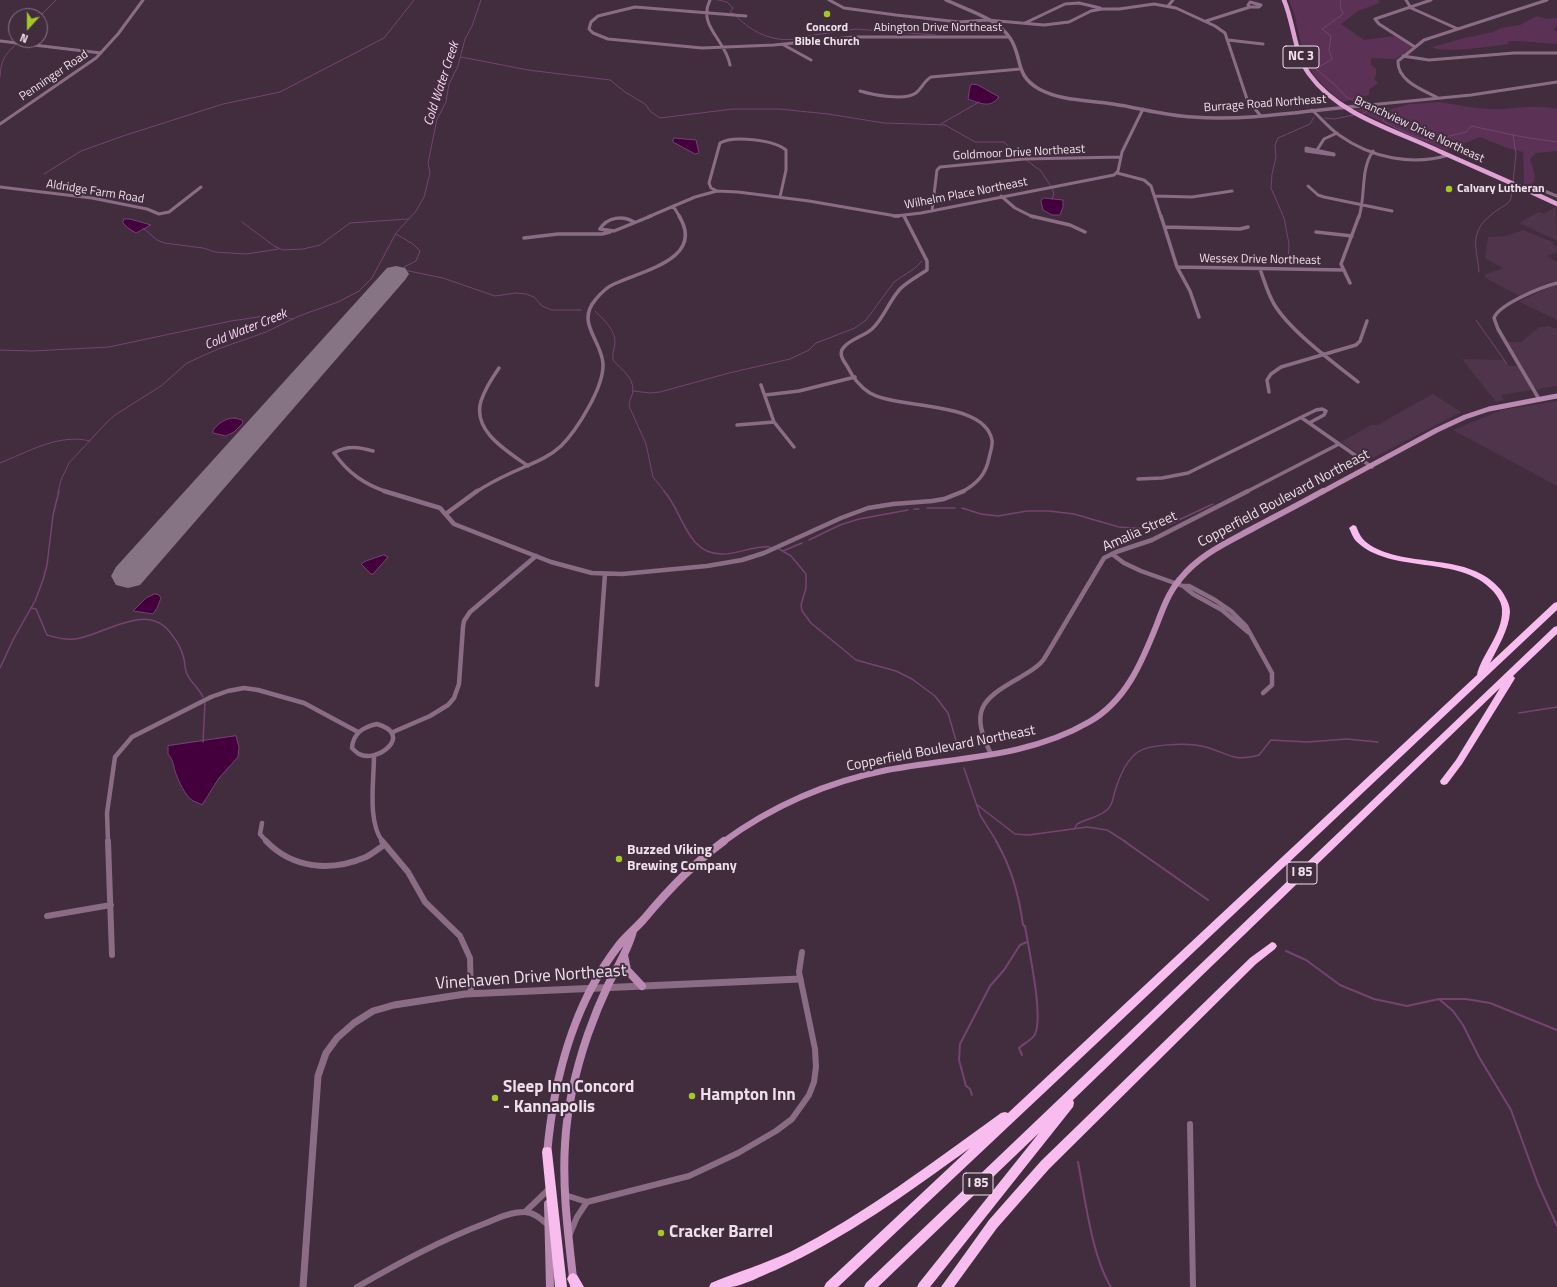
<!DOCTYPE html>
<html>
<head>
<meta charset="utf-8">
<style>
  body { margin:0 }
  #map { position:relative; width:1557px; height:1287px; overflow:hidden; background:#422d3f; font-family:"Titillium Web",sans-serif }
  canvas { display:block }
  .north { position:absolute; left:8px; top:8px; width:40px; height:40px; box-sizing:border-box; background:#422d3f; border:1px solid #877584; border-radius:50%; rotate:201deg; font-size:11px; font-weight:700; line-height:16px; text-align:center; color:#eee0eb }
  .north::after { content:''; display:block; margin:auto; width:14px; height:18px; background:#a3c927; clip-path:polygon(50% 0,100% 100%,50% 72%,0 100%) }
</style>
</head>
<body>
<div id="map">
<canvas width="1557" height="1287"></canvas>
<div class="north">N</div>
</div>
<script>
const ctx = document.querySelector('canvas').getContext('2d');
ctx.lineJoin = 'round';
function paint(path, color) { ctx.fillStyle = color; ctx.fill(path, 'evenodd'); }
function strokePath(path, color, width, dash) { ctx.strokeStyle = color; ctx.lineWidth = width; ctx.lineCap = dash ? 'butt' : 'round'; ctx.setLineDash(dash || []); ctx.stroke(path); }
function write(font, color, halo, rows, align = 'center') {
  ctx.font = font + ' "Titillium Web",sans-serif'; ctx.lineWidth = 4; ctx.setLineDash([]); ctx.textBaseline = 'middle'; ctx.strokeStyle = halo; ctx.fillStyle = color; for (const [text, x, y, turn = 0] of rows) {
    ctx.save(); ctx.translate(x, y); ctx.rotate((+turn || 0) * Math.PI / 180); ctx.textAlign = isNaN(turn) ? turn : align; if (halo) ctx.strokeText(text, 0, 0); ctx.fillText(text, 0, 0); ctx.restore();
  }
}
paint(new Path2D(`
  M1556 206 1557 241 1519 223 1539 212 1544 214Z
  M1523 230 1555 243 1553 245 1557 247V252L1547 256 1557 262V281L1547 283 1520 296 1487 279 1484 275 1503 268 1485 258 1488 237 1506 236Z
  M1557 284V320L1522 303 1520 301Z
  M1549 326 1557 329V386L1501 395 1504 400 1496 402 1462 359 1504 360 1509 366H1522L1507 342H1521L1539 327Z
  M1433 394 1461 412 1371 459H1366L1341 442 1371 425H1377Z
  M1557 401V486L1453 430 1502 410Z`), '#4f344b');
paint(new Path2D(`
  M1289 0H1379V3L1358 11 1341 24 1364 40 1395 36 1412 47 1396 59 1371 58V65L1376 69V75L1374 79 1378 83 1369 90V95L1343 102C1326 89 1310 75 1304 54 1298 36 1297 17 1289 0Z
  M1537 16 1547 19 1557 18V25L1554 30 1557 32V44L1516 41H1508L1509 44C1492 46 1445 54 1432 47L1465 38 1493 32 1501 28 1520 25Z
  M1439 102C1457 105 1477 109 1495 109 1516 109 1536 104 1557 109V151L1536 153 1530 159 1535 176 1534 182 1529 186 1524 185 1523 152 1507 148 1480 137 1445 151 1354 109H1376L1384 111 1410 104Z`), '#5b3155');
const water = new Path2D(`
  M972 84 978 85 999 97C990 109 980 103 968 99L970 87Z
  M674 138 696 140 699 153 695 154 673 142Z
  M1044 198 1063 200V207L1060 215H1052L1043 210 1041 201Z
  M124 219H130L151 225 136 233 128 228 123 223Z
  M235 418 242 420 243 423 234 432 226 436 213 433V430C219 423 225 418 235 418Z
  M384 555 388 557 373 574H371L361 564 366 561Z
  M155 594 159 595 161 598 157 608 153 614 133 611 146 598Z
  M236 736 239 747 238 757 219 778 202 805C199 803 196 802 193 801 185 796 178 780 175 771 173 763 173 760 168 754V746Z`);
paint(water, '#43003d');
strokePath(water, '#764371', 1);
strokePath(new Path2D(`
  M718 0 727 2 733 8 730 12 734 14
  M1341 0 1340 6 1343 14 1322 29 1331 36 1329 50 1332 59 1316 69 1336 86 1346 97 1385 115 1383 121C1401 131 1419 141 1440 142L1449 136 1466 132 1471 126 1523 137 1557 142
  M40 16 56 0
  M736 16C753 33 772 42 796 39
  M800 37 856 29 936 35
  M19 42 21 40
  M461 57 528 70 610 80 625 92 645 104 651 112 660 118 733 109H779L828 114 884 123 945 125 975 142H1004L1021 158
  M0 77C1 60 4 56 16 44
  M1362 114 1371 109
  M1325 118 1334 119 1354 115
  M941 124 979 102
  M1513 135 1516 154 1513 182
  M1026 160 1041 171 1050 185
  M44 174 81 151 123 136 223 104 280 92 384 38 414 0
  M1052 188 1054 194 1052 199
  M242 222 274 246 283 250 303 249 320 245 350 223 408 219
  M143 228 157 240 164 243 203 248 215 252 246 254 279 249
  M396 234 413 244 420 251 416 261 404 267V270L443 278 495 296 516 293 526 294 534 297 542 306 552 310H581
  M1288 262 1289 244 1284 218 1271 188 1272 174 1276 157 1275 145 1278 138 1310 124 1314 117
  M1479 272C1477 247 1468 233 1492 214 1498 209 1505 206 1510 201L1513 189
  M595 311C604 320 616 330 615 344 614 350 612 354 613 360 621 370 633 376 633 390 633 395 629 400 629 406L646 444 653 477 665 492
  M1476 320 1507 364
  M0 350 32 351 109 347 231 321 265 316 293 319
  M633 391 650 393 660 392 729 373 790 359 809 350 816 343 855 328 866 320 894 282 915 268 922 261
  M0 463C28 452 59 433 90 441
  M58 492 61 480 69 463 107 422 115 415 161 386 187 363 218 349 266 332 299 316 338 302 359 291 372 278 396 233 416 211 424 197 430 173 428 163 437 119 446 102 449 84 458 66 465 39 472 26 481 0`), '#764371', 1);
strokePath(new Path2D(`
  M664 491C683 512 686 553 721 554 738 555 753 545 770 547
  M927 508H955
  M962 508 981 514 998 516 1027 511H1049L1074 514 1119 527 1147 529 1170 524 1213 504
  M914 509H919
  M809 540 840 525 859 519 908 510
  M779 549 791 556 806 574V588L801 605 802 611 811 623 856 660 896 671 912 679 935 696 948 713 959 751
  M783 551 802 543
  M31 608 36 609 47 635C58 638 68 641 80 638 109 632 149 601 172 635 178 642 182 651 184 659 185 664 185 670 187 674 191 683 199 688 203 697
  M0 668 14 638 35 601 43 580 47 565 53 515 59 491
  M1519 713 1557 707
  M203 742 205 703
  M964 768 980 815 997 842
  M976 804 1015 834 1029 835 1087 827 1107 830 1126 842
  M1075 828 1077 824C1087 819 1099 817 1107 810 1113 805 1113 797 1115 791 1119 778 1126 760 1138 752 1149 744 1187 743 1201 746 1227 751 1229 763 1259 755L1271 740 1307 742 1347 739 1378 742`), '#764371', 1.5);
strokePath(new Path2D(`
  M996 841C1012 868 1019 895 1023 925L1025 926C1028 947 1045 1020 1034 1036 1030 1041 1023 1044 1019 1048L1022 1055
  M1124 841 1208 900
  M1286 951 1306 960 1340 985 1374 999 1407 1006 1439 999H1466L1490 1003 1557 1030
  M1439 999 1453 1011 1463 1025 1479 1057 1511 1110 1538 1184 1557 1226
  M972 1095 970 1089 966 1086 959 1060 960 1044 990 986 1004 970 1020 945 1027 942
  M1078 1162C1085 1198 1092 1257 1111 1287`), '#764371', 2);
paint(new Path2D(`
  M396 266 405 268 409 274 405 280 140 585 128 588 116 585 111 576 116 567 387 268Z`), '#867484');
strokePath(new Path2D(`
  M710 0C697 26 726 40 730 65
  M829 0 844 8 896 15 959 22 987 20 1044 25 1069 22 1091 11 1102 9H1119L1154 4 1176 8 1215 26 1225 33 1247 99 1260 115
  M1406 0 1411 8 1458 29
  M1250 2 1261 5 1259 7H1250L1248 5Z
  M1168 6 1173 0
  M746 16 635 7 598 16 591 22 589 29 593 33 608 39 702 48 774 45 854 37H1009
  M1206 21 1250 7
  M1025 23 1065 4 1079 3 1100 8
  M1228 40 1263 44
  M0 41 101 53
  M782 44 811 60
  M1415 47 1379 24 1375 19 1431 0
  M1403 56 1429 60 1514 53H1557
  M860 91C873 95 905 101 916 93 922 88 924 81 931 77L1020 69
  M1438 98C1423 90 1397 81 1398 61L1424 40 1547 0
  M1359 106 1471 95 1557 82
  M1312 110C1321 118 1329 128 1339 135 1371 158 1412 166 1449 155
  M0 124 96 58 118 34 143 0
  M1306 148 1334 154V155L1306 151Z
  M1317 150 1324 139 1337 133
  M1117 173 1144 180 1151 186 1161 217
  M1308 186 1318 195 1324 197 1392 211
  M0 187 92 198 147 209 159 214 169 212 201 187
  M717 191 711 188 709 183 720 143C733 135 774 140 786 150V170L780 197
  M1534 193 1542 190 1557 196
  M1001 196 1015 208 1033 217
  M1155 196 1192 197 1232 191
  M673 206 680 217
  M932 211 937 170 940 167 1024 159 1121 157
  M648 217 695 197 717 191 738 192 809 201 896 216 921 213 1114 175 1118 171 1122 152 1143 109
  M1359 217C1366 195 1360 170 1373 151`), '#8b6c85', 3);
strokePath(new Path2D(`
  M894 216H899
  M904 216 927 261V270C918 276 907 282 900 289 889 301 884 318 872 329 864 336 851 339 844 347 838 353 843 360 847 366 852 376 860 387 870 393 900 410 984 400 992 440 993 445 990 453 989 458 986 475 976 484 962 492
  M1031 216 1070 225 1085 232
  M1161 216 1177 267 1190 291 1199 317
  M634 222C623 215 607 217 600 229L614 231 651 216
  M1165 227 1240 229 1248 227
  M1316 232 1352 236
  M524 238 558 234H602L610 232
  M1177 267 1344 270
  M1260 269C1264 280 1268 294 1274 304 1290 331 1333 362 1358 382
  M1350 283 1341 264 1359 216
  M499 368C492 378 485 389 481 401 472 431 507 451 528 466
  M761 385 774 422 794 447
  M1269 392 1267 380 1271 374 1281 367 1356 345 1360 341 1367 321
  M765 395 799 391 855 377
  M1539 399 1498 329 1494 318C1499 304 1542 287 1557 283
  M1302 418 1372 467
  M737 425 774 422
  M373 451C359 447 347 445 334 453 348 473 364 484 387 492
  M1138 479 1162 478 1188 473 1316 410 1322 409 1326 411 1324 415 1309 423
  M476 492C488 484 500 478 513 472 530 464 547 459 561 446 577 430 604 387 603 364 602 340 575 323 596 299 601 293 607 287 614 284 641 271 706 259 679 216
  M1246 492 1339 444`), '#8b6c85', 3.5);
strokePath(new Path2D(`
  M384 491 440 508 454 524 551 562 592 573 622 574 707 566 742 560 764 553 841 518 868 508 893 504 932 501 944 499 964 491
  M447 513 477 491
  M1112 554 1124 563 1141 571 1183 586 1193 594 1222 610 1248 632
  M1183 586H1189L1215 600 1231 611 1246 626 1272 673V685L1263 693
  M597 685 605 574
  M377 724C415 735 376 764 359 754 357 753 354 750 352 748 353 733 363 727 377 724Z
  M393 732 430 716 448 705 454 698 459 684 463 627 464 621 470 612 536 556
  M991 754C970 711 980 700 1019 678 1028 672 1038 668 1044 659L1104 558 1116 552 1152 540 1248 491
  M374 756C374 780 367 823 383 842
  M262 823 260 834 267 842
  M108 842 107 813 115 757 132 737 211 697 228 691 244 688 258 690 304 703 358 732`), '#8b6c85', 4.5);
strokePath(new Path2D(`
  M108 841 112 955
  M266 841C293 869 331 872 366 857 372 854 378 849 384 845
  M382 841 408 872 425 902 460 936 470 958 471 994
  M47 916 111 905
  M1190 1124 1193 1287
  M565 1195 587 1202 689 1176 738 1153 776 1131 792 1119 809 1095 814 1082 816 1067 815 1049 799 972 802 952
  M525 1212 547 1191
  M569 1236 577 1217 587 1202
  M357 1287C399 1263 441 1240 486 1223 498 1218 511 1212 524 1212 534 1212 541 1219 548 1225`), '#8b6c85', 6);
strokePath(new Path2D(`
  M946 0C967 10 997 18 1010 38 1023 57 1014 75 1039 89 1061 101 1088 100 1113 104 1140 108 1166 116 1193 117 1248 121 1304 111 1359 106`), '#8b6c85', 3.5);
strokePath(new Path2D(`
  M303 1287 318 1076 326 1053 337 1038 354 1023 373 1011 394 1005 465 994 800 979`), '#8b6c85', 7);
strokePath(new Path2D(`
  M1322 492 1437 430 1465 417 1489 409 1557 396`), '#bb8ab2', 5);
strokePath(new Path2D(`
  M723 842C772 806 827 782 887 770 956 757 1027 758 1089 722 1126 701 1142 662 1157 624 1163 608 1169 592 1180 579 1199 555 1226 543 1252 529 1276 516 1300 504 1323 491`), '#bb8ab2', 6);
strokePath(new Path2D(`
  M624 955 627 970 642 986
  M547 1155C553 1082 573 1004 619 945 626 936 636 928 644 919 668 890 694 863 724 841
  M548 1204 550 1287
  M574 1287C569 1240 562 1192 565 1144 567 1107 576 1069 588 1034 594 1017 601 1000 609 983 618 966 628 950 633 931`), '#bb8ab2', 8);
strokePath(new Path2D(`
  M1284 0C1294 23 1294 53 1309 74 1337 113 1388 128 1430 147 1472 166 1515 184 1557 204`), '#e0a1d5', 4.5);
paint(new Path2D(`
  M1353 525 1356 526C1360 535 1361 539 1370 545 1408 569 1469 551 1501 590 1505 596 1510 604 1510 612 1509 629 1498 647 1490 663L1554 603 1557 602V610L838 1287H824L826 1283 970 1148C908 1193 846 1238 776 1270 763 1275 745 1285 731 1287 724 1287 716 1287 709 1287L711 1283C737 1272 764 1264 790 1252 865 1214 933 1162 1001 1113L1005 1112 1008 1113 1477 675C1481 655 1503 634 1502 610 1502 603 1498 597 1493 591 1460 554 1390 575 1356 541 1353 538 1351 532 1349 528Z
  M1557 626V634L1513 676 1515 678 1514 680 1462 764 1447 784 1444 785 1441 784 1440 781 1456 760 1500 688 1073 1100 1074 1103 1073 1107 930 1287H917L919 1283 1039 1133 878 1287H864L866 1283 1554 627Z
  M1272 942 1275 943 1277 946 1275 949 1256 964 1049 1169 997 1228 954 1287H941L989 1220 1041 1161 1250 958Z
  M547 1147 551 1148 552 1152 567 1287H555L542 1152 543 1148Z
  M573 1273 577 1275 584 1287H571L567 1279 569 1275Z`), '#f9bcee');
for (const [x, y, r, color] of [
  [827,14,4,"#a3c927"],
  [1449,189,4,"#a3c927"],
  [619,859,4,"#a3c927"],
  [692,1096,4,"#a3c927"],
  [495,1098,4,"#a3c927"],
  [661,1233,4,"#a3c927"]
]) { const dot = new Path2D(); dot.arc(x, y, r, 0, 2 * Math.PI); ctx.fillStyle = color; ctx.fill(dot); strokePath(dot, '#422d3f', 1.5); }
write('bold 12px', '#eee0eb', '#422d3f', [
  ["Concord",827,28],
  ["Bible Church",827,42],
  ["Calvary Lutheran",1457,189,"left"]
]);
write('12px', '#eee0eb', '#422d3f', [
  ["Abington Drive Northeast",938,28],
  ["Penninger Road",54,76,-34],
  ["Burrage Road Northeast",1265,104,-4],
  ["Branchview Drive Northeast",1419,130,25],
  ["Goldmoor Drive Northeast",1019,153,-3],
  ["Aldridge Farm Road",95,192,9],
  ["Wilhelm Place Northeast",966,194,-11],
  ["Wessex Drive Northeast",1260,260,1]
]);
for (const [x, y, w] of [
  [1301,57,36],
  [1302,873,30],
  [978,1184,30]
]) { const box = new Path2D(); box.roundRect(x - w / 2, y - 11, w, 22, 3); ctx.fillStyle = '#422d3f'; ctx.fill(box); strokePath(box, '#eee0eb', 1); }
write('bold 13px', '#eee0eb', null, [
  ["NC 3",1301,57],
  ["I 85",1302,873],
  ["I 85",978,1184]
]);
write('italic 13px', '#fed6f6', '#422d3f', [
  ["Cold Water Creek",442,84,-72],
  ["Cold Water Creek",246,330,-22]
]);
write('14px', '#eee0eb', '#422d3f', [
  ["Copperfield Boulevard Northeast",1284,499,-28],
  ["Amalia Street",1140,532,-24],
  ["Copperfield Boulevard Northeast",941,749,-11]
]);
write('bold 14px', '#eee0eb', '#422d3f', [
  ["Buzzed Viking",627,851],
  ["Brewing Company",627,867]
], 'left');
write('17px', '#eee0eb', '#422d3f', [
  ["Vinehaven Drive Northeast",531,978,-4]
]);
write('bold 17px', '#eee0eb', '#422d3f', [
  ["Sleep Inn Concord",503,1088],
  ["- Kannapolis",503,1108],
  ["Hampton Inn",700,1096],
  ["Cracker Barrel",669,1233]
], 'left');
</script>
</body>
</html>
